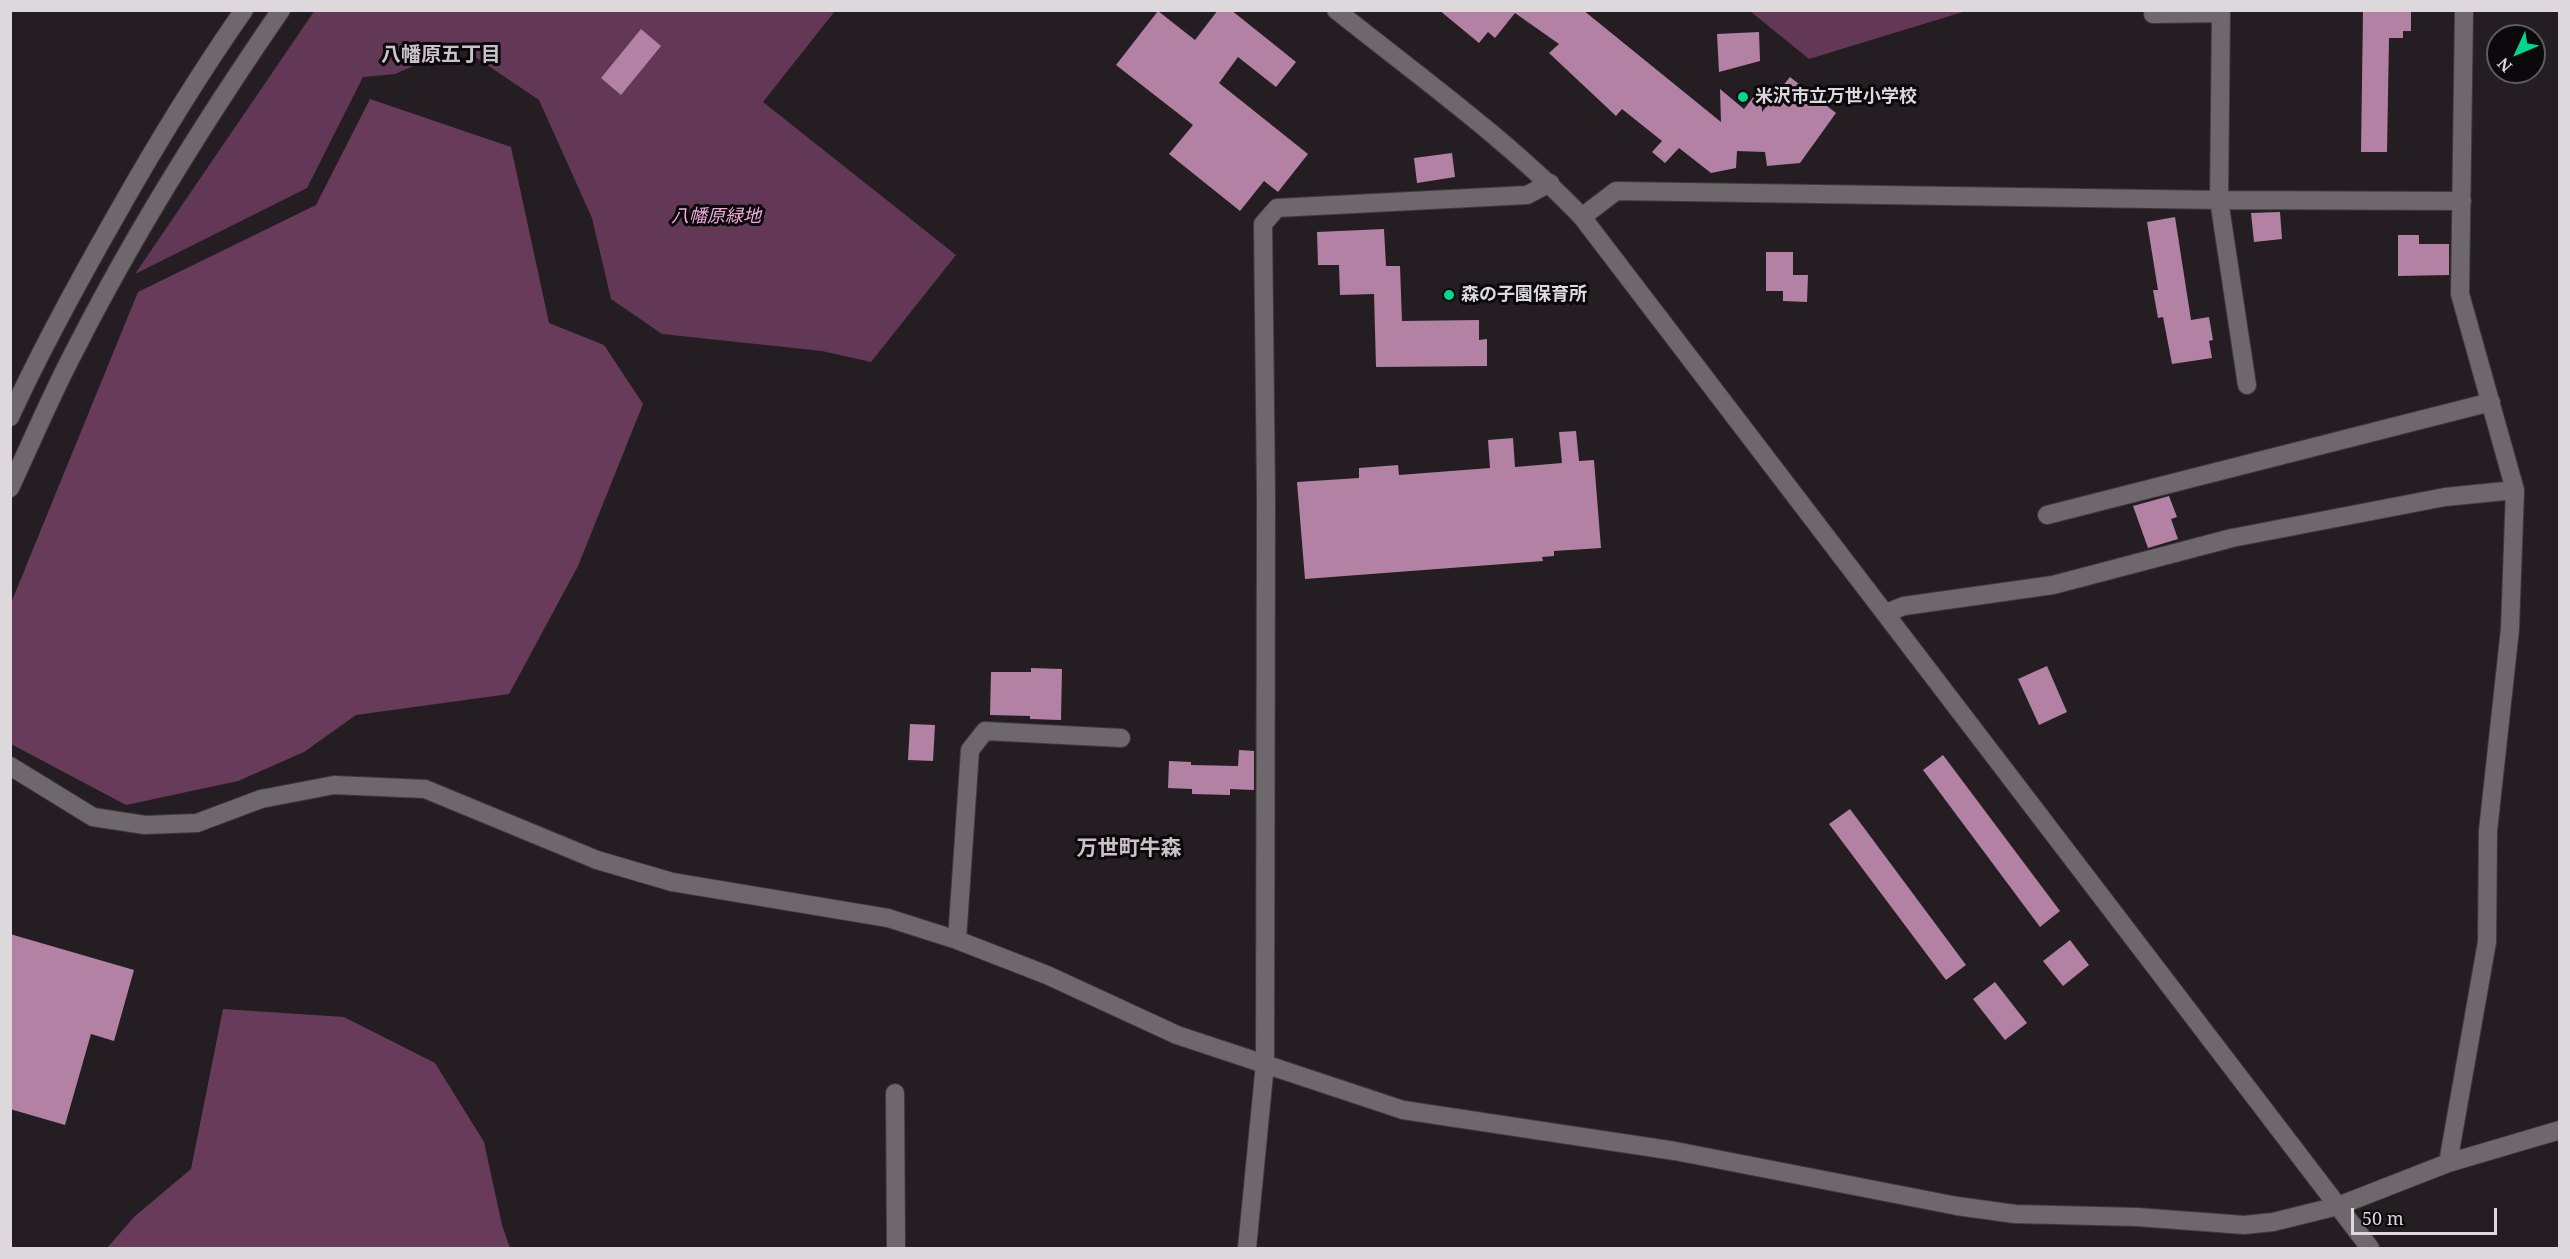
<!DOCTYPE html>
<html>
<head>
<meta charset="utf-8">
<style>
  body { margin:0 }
  #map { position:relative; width:2570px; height:1259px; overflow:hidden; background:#241e22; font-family:"Noto Serif",serif }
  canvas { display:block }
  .frame { position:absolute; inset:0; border:12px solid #dcd8db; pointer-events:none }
  .north { position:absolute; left:2486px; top:24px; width:60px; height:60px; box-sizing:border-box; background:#0b090b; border:2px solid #5f5c5e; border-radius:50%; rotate:226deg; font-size:16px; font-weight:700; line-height:24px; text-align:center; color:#dcd8db }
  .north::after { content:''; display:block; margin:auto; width:21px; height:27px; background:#00d98c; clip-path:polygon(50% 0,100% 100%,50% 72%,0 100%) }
  .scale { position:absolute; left:2351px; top:1208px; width:146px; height:27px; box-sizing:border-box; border:3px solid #dcd8db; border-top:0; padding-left:8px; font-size:18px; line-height:21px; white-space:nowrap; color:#dcd8db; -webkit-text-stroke:4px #0b090b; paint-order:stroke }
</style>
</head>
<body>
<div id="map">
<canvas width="2570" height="1259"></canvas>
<div class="frame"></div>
<div class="north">N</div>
<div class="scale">50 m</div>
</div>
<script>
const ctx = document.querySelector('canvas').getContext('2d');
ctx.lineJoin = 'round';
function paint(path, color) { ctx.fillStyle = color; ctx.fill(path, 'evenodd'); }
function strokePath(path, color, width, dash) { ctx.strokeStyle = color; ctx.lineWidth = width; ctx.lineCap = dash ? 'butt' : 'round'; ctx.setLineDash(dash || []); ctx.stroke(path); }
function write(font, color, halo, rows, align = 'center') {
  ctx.font = font + ' "Noto Serif","Noto Sans JP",serif'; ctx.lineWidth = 6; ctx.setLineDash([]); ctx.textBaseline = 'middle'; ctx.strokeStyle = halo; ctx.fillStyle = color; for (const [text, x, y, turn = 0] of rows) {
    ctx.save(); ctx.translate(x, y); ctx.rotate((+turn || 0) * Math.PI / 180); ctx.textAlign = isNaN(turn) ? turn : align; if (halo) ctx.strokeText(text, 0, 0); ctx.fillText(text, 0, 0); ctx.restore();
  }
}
paint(new Path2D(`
  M315 10 835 11 763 102 956 255 871 362 822 351 662 334 611 299 592 218 539 100 459 46 395 74 363 77 307 188 135 274Z
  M1750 11H1966L1809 59Z`), '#623856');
paint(new Path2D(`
  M370 99 511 147 549 323 604 345 643 404 578 566 509 694 356 715 304 752 238 781 126 805 11 744V603L138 292 316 205Z
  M223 1009 344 1017 435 1063 484 1142 502 1225 510 1248H107L134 1217 191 1169Z`), '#683b5b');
paint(new Path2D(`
  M1218 10H1231L1296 62 1276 87 1238 57 1219 83 1308 154 1278 192 1264 181 1240 211 1169 154 1193 125 1116 65 1158 11 1195 40Z
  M1439 10H1583L1721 122 1720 89 1744 109 1761 87 1762 112 1790 77 1836 113 1800 163 1767 166 1765 152 1737 151 1736 168 1711 173 1679 148 1665 163 1652 152 1662 141 1622 109 1616 116 1549 53 1559 44 1515 13 1495 38 1488 32 1479 43Z
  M2363 10H2411V31H2403V38H2389L2387 152H2361Z
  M641 29 661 46 621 95 601 78Z
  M1759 32 1760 61 1719 72 1717 34Z
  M1452 153 1455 177 1417 183 1414 158Z
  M2280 212 2282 239 2254 242 2251 213Z
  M2175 217 2191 320 2209 317 2213 340 2209 341 2212 358 2172 364 2163 317 2158 318 2153 290H2158L2147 222Z
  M1384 229 1386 266H1400L1402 321 1479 320V340L1487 339V366L1376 367 1374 294 1340 295 1339 265H1318L1317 232Z
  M2398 235H2419V244H2449V275L2398 276Z
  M1766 252H1793V275H1808L1807 302 1783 301V291H1766Z
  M1576 431 1579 461 1594 460 1601 548 1554 551V556L1542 557 1543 561 1305 579 1297 482 1359 478V468L1398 465 1399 475 1490 468 1488 440 1513 438 1515 467 1562 463 1559 432Z
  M2169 496 2177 517 2171 519 2178 539 2148 548 2133 506Z
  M2047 666 2067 712 2039 725 2018 679Z
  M1031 668 1062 669 1061 720 1030 719V716L990 715 991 672H1031Z
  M910 724 935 725 933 761 908 760Z
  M1239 750 1254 751V790L1230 789V795L1192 794V789L1168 788 1169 761 1191 762V765L1238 766Z
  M1943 755 2060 911 2040 927 1923 770Z
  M1850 809 1966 965 1946 980 1829 824Z
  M10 934 134 970 114 1041 91 1034 65 1125 10 1109Z
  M2070 940 2089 965 2063 986 2043 961Z
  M1995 982 2027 1023 2005 1040 1973 999Z`), '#b381a3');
const minor = new Path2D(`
  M2153 14 2221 13 2219 200 2247 385
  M1582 217 1616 191 2219 200 2462 201
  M2047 515 2491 402
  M1886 613 1904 606 2053 585 2232 538 2445 497 2515 490
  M10 766 93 817 145 825 197 823 261 799 334 785 425 789 597 860 672 882 888 918 957 940 1047 975 1177 1035 1403 1110 1675 1151 1957 1206 2015 1214 2137 1217 2244 1225 2273 1222 2338 1206 2448 1163 2560 1130
  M957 940 970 750 985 731 1121 738
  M895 1093 896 1248
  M2448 1163 2487 942 2488 831 2510 629 2515 490 2460 294 2464 10
  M1247 1248 1265 1064 1266 496 1263 224 1277 208 1527 195 1550 183`);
const tertiary = new Path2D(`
  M1336 10C1420 77 1508 140 1582 217L2370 1248
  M10 417C41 349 77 284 114 219 154 148 197 77 244 10
  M10 488C32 441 52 393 76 348 136 230 206 119 281 10`);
strokePath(minor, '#3f3a3d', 20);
strokePath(tertiary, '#3f3a3d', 20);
strokePath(minor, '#6e676c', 18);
strokePath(tertiary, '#6e676c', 18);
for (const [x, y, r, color] of [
  [1743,97,6,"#00d98c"],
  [1449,295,6,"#00d98c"]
]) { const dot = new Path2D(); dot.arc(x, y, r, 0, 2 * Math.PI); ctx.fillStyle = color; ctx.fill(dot); strokePath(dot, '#0b090b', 2); }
write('bold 18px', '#dcd8db', '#0b090b', [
  ["米沢市立万世小学校",1755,97],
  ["森の子園保育所",1461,295]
], 'left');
write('italic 18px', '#f2a9db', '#0b090b', [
  ["八幡原緑地",716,217]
]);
write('bold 20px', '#cac2c7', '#0b090b', [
  ["八幡原五丁目",441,55]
]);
write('bold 21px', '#cac2c7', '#0b090b', [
  ["万世町牛森",1129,849]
]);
</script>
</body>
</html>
